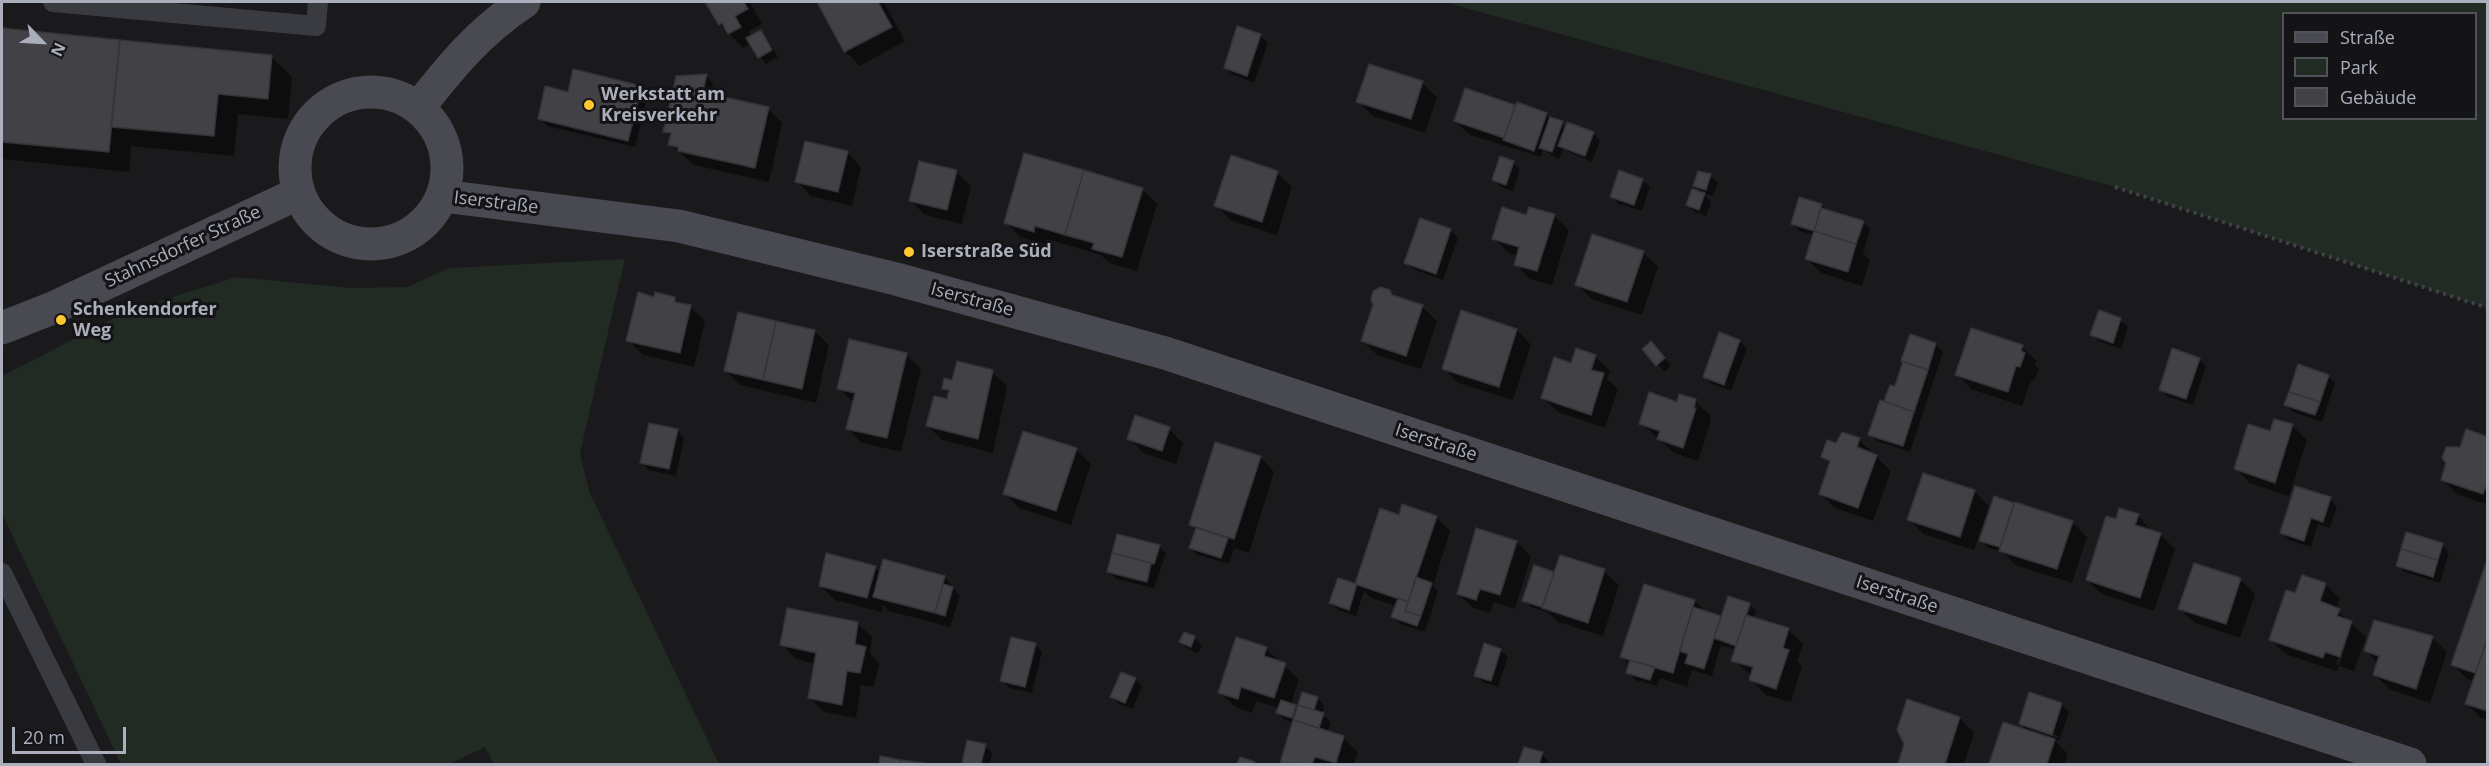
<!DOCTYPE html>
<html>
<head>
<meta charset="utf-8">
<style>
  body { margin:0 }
  #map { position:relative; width:2489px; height:766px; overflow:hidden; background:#1a191c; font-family:"Open Sans",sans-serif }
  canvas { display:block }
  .frame { position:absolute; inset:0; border:3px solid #abafbc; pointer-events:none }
  .legend { position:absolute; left:2282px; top:12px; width:195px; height:108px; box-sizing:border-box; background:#141417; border:2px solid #505259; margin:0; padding:8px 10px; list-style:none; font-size:18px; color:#abafbc }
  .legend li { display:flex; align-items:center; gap:12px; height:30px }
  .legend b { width:30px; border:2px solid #505259 }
  .north { position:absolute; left:12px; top:12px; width:60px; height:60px; -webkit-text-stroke:4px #141417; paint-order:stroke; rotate:115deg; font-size:16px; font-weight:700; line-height:24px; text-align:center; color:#abafbc }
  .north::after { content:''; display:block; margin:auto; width:21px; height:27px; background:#abafbc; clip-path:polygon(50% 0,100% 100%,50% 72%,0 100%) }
  .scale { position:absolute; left:12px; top:727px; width:114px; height:27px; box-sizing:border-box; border:3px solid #abafbc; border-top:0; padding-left:8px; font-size:18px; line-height:21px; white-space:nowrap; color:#abafbc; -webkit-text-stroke:4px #141417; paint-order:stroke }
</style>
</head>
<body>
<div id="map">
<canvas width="2489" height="766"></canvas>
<div class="frame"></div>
<ul class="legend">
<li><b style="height:8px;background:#484951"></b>Straße</li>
<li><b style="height:16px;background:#212a23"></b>Park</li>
<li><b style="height:16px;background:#414146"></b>Gebäude</li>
</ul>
<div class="north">N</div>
<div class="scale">20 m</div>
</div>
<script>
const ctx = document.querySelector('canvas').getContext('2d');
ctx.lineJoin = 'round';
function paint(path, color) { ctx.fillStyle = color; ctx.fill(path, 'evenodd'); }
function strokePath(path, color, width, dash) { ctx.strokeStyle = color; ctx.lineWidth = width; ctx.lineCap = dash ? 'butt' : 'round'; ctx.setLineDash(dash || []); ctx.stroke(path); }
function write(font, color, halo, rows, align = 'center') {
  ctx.font = font + ' "Open Sans",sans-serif'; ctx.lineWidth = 6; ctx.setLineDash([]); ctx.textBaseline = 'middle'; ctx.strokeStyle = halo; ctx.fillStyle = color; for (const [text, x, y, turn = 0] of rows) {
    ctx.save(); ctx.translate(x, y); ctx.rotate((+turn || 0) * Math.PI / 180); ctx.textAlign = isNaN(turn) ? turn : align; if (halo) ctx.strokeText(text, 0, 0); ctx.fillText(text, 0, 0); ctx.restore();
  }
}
paint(new Path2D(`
  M1444 2H2487V308L2115 187ZM2284 14H2476V118H2284Z
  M625 259 580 453 589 491 719 764H494L485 747 450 764H121L2 514V376L126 312 236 277 352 288 407 287 449 268Z`), '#212a23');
paint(new Path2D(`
  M707 2H750L762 24 749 31 751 37 761 32 778 57 766 64 751 44 743 48 720 24Z
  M819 2H884L905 41 860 66 846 52Z
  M2 30 271 56 292 77 288 119 238 114 234 156 131 146 129 172 2 159Z
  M1260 35 1268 43 1254 83 1233 75 1225 68Z
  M706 76 713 83 710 96 768 109 782 123 769 182 694 165 670 144 671 138 665 131 675 85Z
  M1422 83 1437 97 1425 133 1373 116 1358 101Z
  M641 87 648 95 635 147 547 126 540 118Z
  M1466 90 1516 108 1546 115 1566 127 1593 133 1600 141 1592 162 1563 149 1559 159 1543 150 1541 157 1470 135 1455 121Z
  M847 152 861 167 852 206 811 196 796 181Z
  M1513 162 1520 170 1513 191 1501 187 1493 179Z
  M956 172 971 186 962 224 925 215 911 201Z
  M1277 173 1292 187 1277 235 1230 220 1216 205Z
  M1710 176 1718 183 1713 196 1702 193 1695 185Z
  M1642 180 1650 187 1642 211 1619 204 1612 197Z
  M1142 189 1157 204 1137 271 1109 263 1101 255 1050 240 1048 245 1020 237 1005 222Z
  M1704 194 1711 202 1706 216 1695 212 1688 205Z
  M1821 205 1827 211 1863 222 1870 229 1863 253 1870 260 1862 286 1821 273 1807 259 1814 235 1799 231 1792 223Z
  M1554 216 1569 230 1552 285 1530 279 1516 264 1518 256 1509 253 1494 239 1527 217Z
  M1451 230 1458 238 1443 280 1413 269 1406 262Z
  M1643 253 1658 267 1642 315 1591 299 1577 284Z
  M1389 291 1395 297 1422 306 1437 321 1421 369 1377 355 1363 341Z
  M655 298H675L680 304 690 307 705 321 694 367 643 355 628 340Z
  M1462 312 1517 330 1531 345 1513 400 1458 383 1444 368Z
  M2100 312 2120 320 2128 327 2121 349 2099 341 2092 334Z
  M815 331 829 345 816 403 740 385 726 371Z
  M1720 334 1740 341 1747 349 1731 391 1712 384 1705 377Z
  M1911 336 1936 345 1943 352 1910 452 1877 441 1870 434 1891 387 1896 388Z
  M2022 347 2037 361 2035 365 2039 369 2034 381 2031 380 2022 406 1971 389 1957 374Z
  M1644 349 1658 350 1671 366 1664 372Z
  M906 355 921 369 901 452 862 443 847 428 854 403 839 388Z
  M1595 356 1610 371 1607 379 1618 389 1605 428 1558 412 1543 398 1572 365Z
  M2199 359 2206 366 2193 405 2168 397 2161 390Z
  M992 372 1007 386 993 453 942 440 928 426 948 401 950 394 943 388 953 382Z
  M2328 376 2335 383 2322 422 2293 412 2286 405Z
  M1695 401 1710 415V424L1698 461 1674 453 1641 423 1678 404Z
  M2292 426 2307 440 2289 496 2250 483 2236 469Z
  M1169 429 1183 443 1176 464 1143 453 1129 438Z
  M677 430 684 438 676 476 649 470 642 463Z
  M2488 438V505L2457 494 2443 480 2461 449Z
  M1859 439 1891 471 1873 521 1835 508 1821 494 1831 464 1823 457 1837 445Z
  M1076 450 1091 464 1071 525 1019 508 1005 493Z
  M1260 457 1274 472 1249 553 1234 548 1229 564 1198 555 1191 548 1197 531 1191 525Z
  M1974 491 1989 506 1974 550 1923 534 1909 519Z
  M2330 499 2337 506 2330 528 2318 524 2311 547 2289 540 2282 533Z
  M2014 504 2073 523 2087 537 2072 583 2015 565 2003 552 1988 548 1981 540Z
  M2138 515 2152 532 2160 534 2175 549 2154 611 2102 594 2087 580 2117 521Z
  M1400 517H1436L1450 531 1433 586 1438 591 1425 632 1400 624 1393 617 1396 606 1371 598 1364 591 1356 616 1338 610 1331 603 1356 586Z
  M1477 530 1517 542 1531 557 1515 609 1494 602 1490 613 1473 608 1458 593Z
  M2442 545 2449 552 2440 583 2405 572 2397 565Z
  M1159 546 1166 553 1154 588 1116 579 1109 571Z
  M2488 562V720L2481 718 2466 703 2474 681 2467 679 2453 665Z
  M875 567 881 573 945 577 960 596 950 627 889 611 883 605 882 612 835 600 820 586Z
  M1604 571 1619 585 1603 636 1558 622 1549 613 1531 607 1524 600 1553 573Z
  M2240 579 2255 594 2240 638 2195 623 2180 609Z
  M2325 584 2340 599 2336 609 2366 637 2354 671 2339 666 2337 671 2285 654 2270 639 2296 595ZM2349 626 2351 628 2339 665 2336 664Z
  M1695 601 1707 613 1722 618 1747 616 1751 606 1756 611 1754 619 1788 630 1803 644 1797 661 1802 666 1791 702 1766 695 1751 680 1752 676 1733 660 1737 650 1721 645 1712 676 1692 670 1687 687 1660 678 1657 686 1635 680 1628 672 1630 665 1622 657Z
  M857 623 872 637 870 653 879 663 874 687 861 685 856 718 824 712 809 697 816 664 796 659 782 644Z
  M1184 634 1195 638 1202 645 1198 653 1188 649 1181 642Z
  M2432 638 2447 652 2430 703 2389 689 2374 674 2378 663 2366 651Z
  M1035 644 1042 652 1032 693 1009 688 1002 680Z
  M1266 649 1299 679 1291 705 1298 709 1317 698 1324 705 1322 714 1331 722 1327 732 1343 738 1358 752 1354 764H1283L1281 762 1294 723 1285 720 1278 713 1279 708 1256 701 1252 713 1235 707 1220 693Z
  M1500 650 1508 657 1498 687 1483 682 1476 675Z
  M1135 679 1142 686 1133 709 1119 704 1112 697Z
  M1908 701 1960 718 1974 733 1964 764H1899L1906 744Z
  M2061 705 2069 712 2059 741 2053 739 2068 754 2065 764H1991L2004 724 2029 732 2021 724ZM2027 725 2059 736 2058 738 2027 728Z
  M968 742 985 746 992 753 990 764H963Z
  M1525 749 1542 754 1549 761 1548 764H1520Z
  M881 758 901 762 920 764H880Z`), '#0007');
const building = new Path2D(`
  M705 2H744L748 9 735 16 741 27 728 34 722 23 719 25Z
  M817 2H878L892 27 844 52Z
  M1237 26 1261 34 1247 76 1224 68Z
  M2 28 120 40 109 152 2 142Z
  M761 30 772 50 758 58 746 38Z
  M120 40 272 55 268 99 218 94 214 136 111 127Z
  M1369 64 1423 81 1411 119 1356 102Z
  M573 69 642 86 628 141 538 119 545 86 568 92Z
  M707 74 703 92 674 86 676 76Z
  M674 86 769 107 755 168 678 151V147L668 145 671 133 663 132Z
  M1465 88 1515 105 1504 138 1454 121Z
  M1517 102 1547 113 1534 151 1503 140Z
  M1550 117 1563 121 1552 152 1539 148Z
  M1567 122 1594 132 1585 156 1558 146Z
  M805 141 848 151 838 192 795 182Z
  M1024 153 1084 170 1065 235 1035 226 1034 232 1004 223Z
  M1231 155 1278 171 1262 222 1214 206Z
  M1500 156 1514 161 1506 185 1492 180Z
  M919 161 957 170 947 210 909 201Z
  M1084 170 1143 188 1122 257 1092 249 1094 243 1065 235Z
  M1619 170 1643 179 1634 205 1610 197Z
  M1698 171 1711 174 1706 190 1693 186Z
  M1692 189 1705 193 1699 210 1686 205Z
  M1799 197 1822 204 1814 231 1791 224Z
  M1502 207 1526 215 1529 207 1555 214 1537 271 1514 265 1519 247 1492 239Z
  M1821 208 1864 221 1856 244 1814 231Z
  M1420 218 1451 229 1436 274 1404 263Z
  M1814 231 1856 244 1848 272 1805 259Z
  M1592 234 1644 251 1627 302 1575 285Z
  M1381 287 1390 290 1392 295 1423 305 1406 356 1361 341 1373 305 1371 300 1373 291Z
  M638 292 654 297 655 292 675 297V302L691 305 680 353 626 341Z
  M1461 310 1517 329 1499 387 1442 369Z
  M2099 310 2121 318 2113 343 2090 335Z
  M738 312 776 321 763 380 724 371Z
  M776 321 815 330 802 389 763 380Z
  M1971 328 2023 345 2021 351 2025 353 2020 367 2016 366 2008 392 1955 375Z
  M1719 332 1740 340 1724 385 1703 377Z
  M1910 334 1936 343 1928 370 1901 361Z
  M849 339 907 353 887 438 846 429 855 393 837 389Z
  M1651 341 1665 358 1656 366 1642 349Z
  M1576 348 1596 355 1591 370 1604 373 1591 415 1541 398 1554 357 1571 363Z
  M2172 348 2200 358 2186 399 2159 390Z
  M957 361 993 370 978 439 926 426 934 396 947 399 949 390 942 389 944 378 952 380Z
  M1903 361 1928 370 1914 412 1884 401 1890 385 1895 386Z
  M2298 364 2329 375 2320 402 2289 392Z
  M1649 392 1677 402 1679 394 1696 399 1694 408H1696L1683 448 1657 439 1660 431 1639 424Z
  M2289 392 2320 402 2315 415 2284 405Z
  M1880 400 1914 412 1903 446 1868 435Z
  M1135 415 1170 427 1162 451 1127 439Z
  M2274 419 2293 424 2275 483 2234 469 2248 424 2270 431Z
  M649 423 678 429 669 469 640 463Z
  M2466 429 2488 437V481L2483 494 2441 480 2446 463 2442 458 2446 447H2460Z
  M1023 431 1077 448 1056 511 1003 494Z
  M1842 432 1860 438 1857 447 1877 455 1858 508 1819 494 1830 461 1821 457 1827 440 1836 443Z
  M1215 442 1261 456 1234 539 1189 525Z
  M1923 473 1975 490 1960 537 1907 520Z
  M2295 486 2331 497 2323 522 2311 518 2304 541 2280 533Z
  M1994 496 2014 503 2000 547 1979 541Z
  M2015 502 2073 521 2057 569 1999 551Z
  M1402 504 1437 516 1408 602 1355 584 1380 508 1399 515Z
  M2119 508 2139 514 2135 525 2161 533 2140 598 2086 580 2106 516 2116 519Z
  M1196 528 1228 538 1221 558 1189 548Z
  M1476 528 1517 541 1500 595 1480 589 1476 600 1457 594Z
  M2406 532 2443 543 2438 560 2401 549Z
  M1117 534 1160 545 1154 564 1112 553Z
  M2401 549 2438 560 2433 577 2396 566Z
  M826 553 876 566 867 598 819 586Z
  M1112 553 1151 563 1147 582 1107 572Z
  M1560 555 1605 569 1588 623 1542 608Z
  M883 559 945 576 935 613 873 597Z
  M2487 560 2488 638 2475 673 2451 665Z
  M2194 563 2241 578 2226 624 2178 609Z
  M1534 565 1554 572 1542 607 1522 601Z
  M2302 575 2326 583 2320 601 2340 609 2337 616 2352 621 2340 657 2325 652 2323 658 2269 640 2286 590 2295 593Z
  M1416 577 1432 583 1421 616 1405 611Z
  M1338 578 1357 584 1349 610 1329 603Z
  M943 584 953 587 945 616 935 613Z
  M1644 584 1695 600 1673 673 1620 657Z
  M1728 596 1750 603 1736 646 1714 638Z
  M1398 598 1408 602 1405 611 1421 616 1417 626 1391 617Z
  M1693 607 1721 616 1704 669 1685 663 1688 654 1680 651Z
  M787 608 858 622 855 644 866 647 860 673 847 671 842 705 808 698 816 653 780 645Z
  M1746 615 1789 628 1783 648 1789 650 1776 689 1749 680 1753 667 1731 661Z
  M2374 620 2433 636 2416 689 2373 675 2379 656 2364 651Z
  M1184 632 1195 636 1191 647 1179 642Z
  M1011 637 1036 643 1025 687 1000 681Z
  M1236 637 1267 647 1264 656 1286 663 1274 698 1241 687 1238 699 1218 693Z
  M2487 640H2488V711L2465 704Z
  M1484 643 1501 649 1491 681 1474 676Z
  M1630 660 1655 667 1650 680 1626 673Z
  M1121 672 1136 678 1125 703 1110 697Z
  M1302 692 1318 697 1314 710 1298 705Z
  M2029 692 2062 703 2052 735 2019 724Z
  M1907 699 1960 717 1945 764H1898L1904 744 1897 730Z
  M1281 700 1296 705 1292 718 1276 713Z
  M1298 705 1324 713 1319 728 1293 720Z
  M1293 720 1344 736 1336 763 1315 757 1312 764 1280 763Z
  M2003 722 2055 739 2047 764H1989Z
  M967 740 986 744 981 764H962Z
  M1524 747 1543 752 1539 764H1518Z
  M880 756 901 760 900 764H879Z
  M1240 757 1255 762 1254 764H1237Z
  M901 760 930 764H900Z`);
paint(building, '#414146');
strokePath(building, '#343338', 1.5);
strokePath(new Path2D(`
  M2115 187 2488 308`), '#404248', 4, [3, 4.5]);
strokePath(new Path2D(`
  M53 2 316 26 318 2
  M2 573 96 764`), '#3a3b41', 20);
strokePath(new Path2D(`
  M295 168a76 76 0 1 1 152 0a76 76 0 1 1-152 0Z
  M419 107C452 65 479 32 524 2
  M443 196 679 226 896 279 1165 353 2410 764
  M2 328 55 307 299 193`), '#484951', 33);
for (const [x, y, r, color] of [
  [589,105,6,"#fec82f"],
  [909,252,6,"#fec82f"],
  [61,320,6,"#fec82f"]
]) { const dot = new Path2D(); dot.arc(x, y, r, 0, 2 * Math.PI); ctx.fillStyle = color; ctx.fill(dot); strokePath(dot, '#141417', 2); }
write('bold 18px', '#abafbc', '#141417', [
  ["Werkstatt am",601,95],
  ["Kreisverkehr",601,116],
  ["Iserstraße Süd",921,252],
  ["Schenkendorfer",73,310],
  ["Weg",73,331]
], 'left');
write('18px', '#abafbc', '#141417', [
  ["Iserstraße",496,203,7],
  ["Stahnsdorfer Straße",183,247,-25],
  ["Iserstraße",972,300,15],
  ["Iserstraße",1436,443,18],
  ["Iserstraße",1897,595,18]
]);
</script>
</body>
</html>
